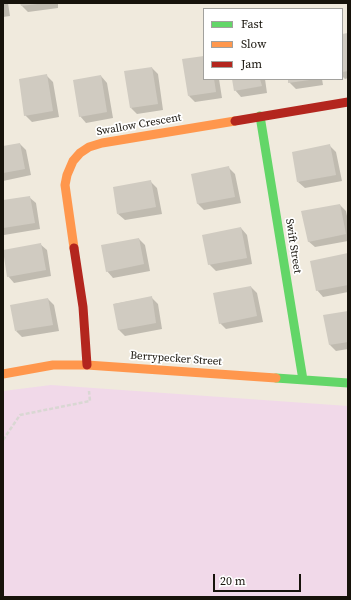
<!DOCTYPE html>
<html>
<head>
<meta charset="utf-8">
<style>
  body { margin:0 }
  #map { position:relative; width:351px; height:600px; overflow:hidden; background:#f0eadd; font-family:"Source Serif 4",serif }
  canvas { display:block }
  .frame { position:absolute; inset:0; border:4px solid #17130b; pointer-events:none }
  .legend { position:absolute; left:203px; top:8px; width:140px; height:72px; box-sizing:border-box; background:#fff; border:1px solid #a2a19d; margin:0; padding:5px 7px; list-style:none; font-size:12px; color:#17130b }
  .legend li { display:flex; align-items:center; gap:8px; height:20px }
  .legend b { width:20px; border:1px solid #a2a19d }
  .scale { position:absolute; left:213px; top:574px; width:88px; height:18px; box-sizing:border-box; border:2px solid #17130b; border-top:0; padding-left:5px; font-size:12px; line-height:14px; white-space:nowrap; color:#17130b; -webkit-text-stroke:3px #fff; paint-order:stroke }
</style>
</head>
<body>
<div id="map">
<canvas width="351" height="600"></canvas>
<div class="frame"></div>
<ul class="legend">
<li><b style="height:5px;background:#63d668"></b>Fast</li>
<li><b style="height:5px;background:#ff974d"></b>Slow</li>
<li><b style="height:5px;background:#b3261e"></b>Jam</li>
</ul>
<div class="scale">20 m</div>
</div>
<script>
const ctx = document.querySelector('canvas').getContext('2d');
ctx.lineJoin = 'round';
function paint(path, color) { ctx.fillStyle = color; ctx.fill(path, 'evenodd'); }
function strokePath(path, color, width, dash) { ctx.strokeStyle = color; ctx.lineWidth = width; ctx.lineCap = dash ? 'butt' : 'round'; ctx.setLineDash(dash || []); ctx.stroke(path); }
function write(font, color, halo, rows, align = 'center') {
  ctx.font = font + ' "Source Serif 4",serif'; ctx.lineWidth = 3.5; ctx.setLineDash([]); ctx.textBaseline = 'middle'; ctx.strokeStyle = halo; ctx.fillStyle = color; for (const [text, x, y, turn = 0] of rows) {
    ctx.save(); ctx.translate(x, y); ctx.rotate((+turn || 0) * Math.PI / 180); ctx.textAlign = isNaN(turn) ? turn : align; if (halo) ctx.strokeText(text, 0, 0); ctx.fillText(text, 0, 0); ctx.restore();
  }
}
paint(new Path2D(`
  M51 385 348 406V597H3V391Z`), '#f1d9e9');
paint(new Path2D(`
  M3 3H8L10 16 3 17Z
  M21 3H58V8L28 12 22 6Z
  M348 34V78L345 79 342 76V35Z
  M204 57V79H219L222 98 195 102 189 96Z
  M152 68 158 74 163 110 137 114 131 108Z
  M46 75 53 82 59 117 32 122 25 115Z
  M101 76 107 83 113 118 86 123 80 116Z
  M233 79H265L267 93 241 97 235 90Z
  M289 79H322L323 85 296 89 289 82Z
  M20 144 26 150 31 175 3 181V147Z
  M330 146 336 152 342 181 305 188 298 182Z
  M229 168 235 174 241 203 204 210 198 204 192 175Z
  M150 181 157 188 162 214 125 220 118 214Z
  M29 197 36 203 40 229 4 235 3 201Z
  M340 205 346 211 348 221V241L315 247 308 241Z
  M241 228 247 235 252 264 216 271 209 264Z
  M139 239 145 245 150 271 113 278 107 271Z
  M40 244 47 250 51 276 14 283 8 276Z
  M348 254V292L323 297 317 290Z
  M251 287 257 293 263 322 226 329 220 323Z
  M151 297 158 304 162 329 125 336 119 330 114 304Z
  M48 299 54 305 59 331 22 337 16 331Z
  M348 312V349L336 351 330 345 325 316Z`), '#0003');
paint(new Path2D(`
  M20 3H37V4L21 6Z
  M348 33V71L342 72V34Z
  M204 56V79H214L216 92 188 96 182 59Z
  M152 67 158 104 130 108 124 71Z
  M47 74 53 111 24 116 19 79Z
  M101 75 107 112 79 117 73 80Z
  M232 79H260L262 86 234 91Z
  M288 79H309V80L288 83Z
  M20 143 25 169 3 173V146Z
  M330 144 336 175 297 182 292 152Z
  M229 166 235 197 197 204 191 174Z
  M151 180 156 207 117 214 113 187Z
  M30 196 35 223 3 228V200Z
  M340 204 346 234 308 242 301 211Z
  M241 227 247 258 208 265 202 235Z
  M139 238 144 264 106 272 101 245Z
  M41 243 46 270 7 277 3 250Z
  M348 253V285L316 291 310 261Z
  M251 286 257 316 219 324 213 293Z
  M152 296 156 323 118 330 113 304Z
  M48 298 53 325 15 331 10 305Z
  M348 311V342L329 345 323 315Z`), '#d0cbc1');
strokePath(new Path2D(`
  M3 440 20 415 90 401 89 391`), '#d9d7d3', 2.5, [4, 2]);
strokePath(new Path2D(`
  M260 116 303 380
  M276 378 348 383`), '#63d668', 9);
strokePath(new Path2D(`
  M74 248 65 185 67 175 73 161 80 153 89 147 102 143 235 121
  M3 374 53 365H87L276 378`), '#ff974d', 9);
strokePath(new Path2D(`
  M235 121 348 102
  M74 248 83 307 87 365`), '#b3261e', 9);
write('11px', '#17130b', '#fff', [
  ["Swallow Crescent",139,125,-10],
  ["Swift Street",293,246,81],
  ["Berrypecker Street",176,359,4]
]);
</script>
</body>
</html>
